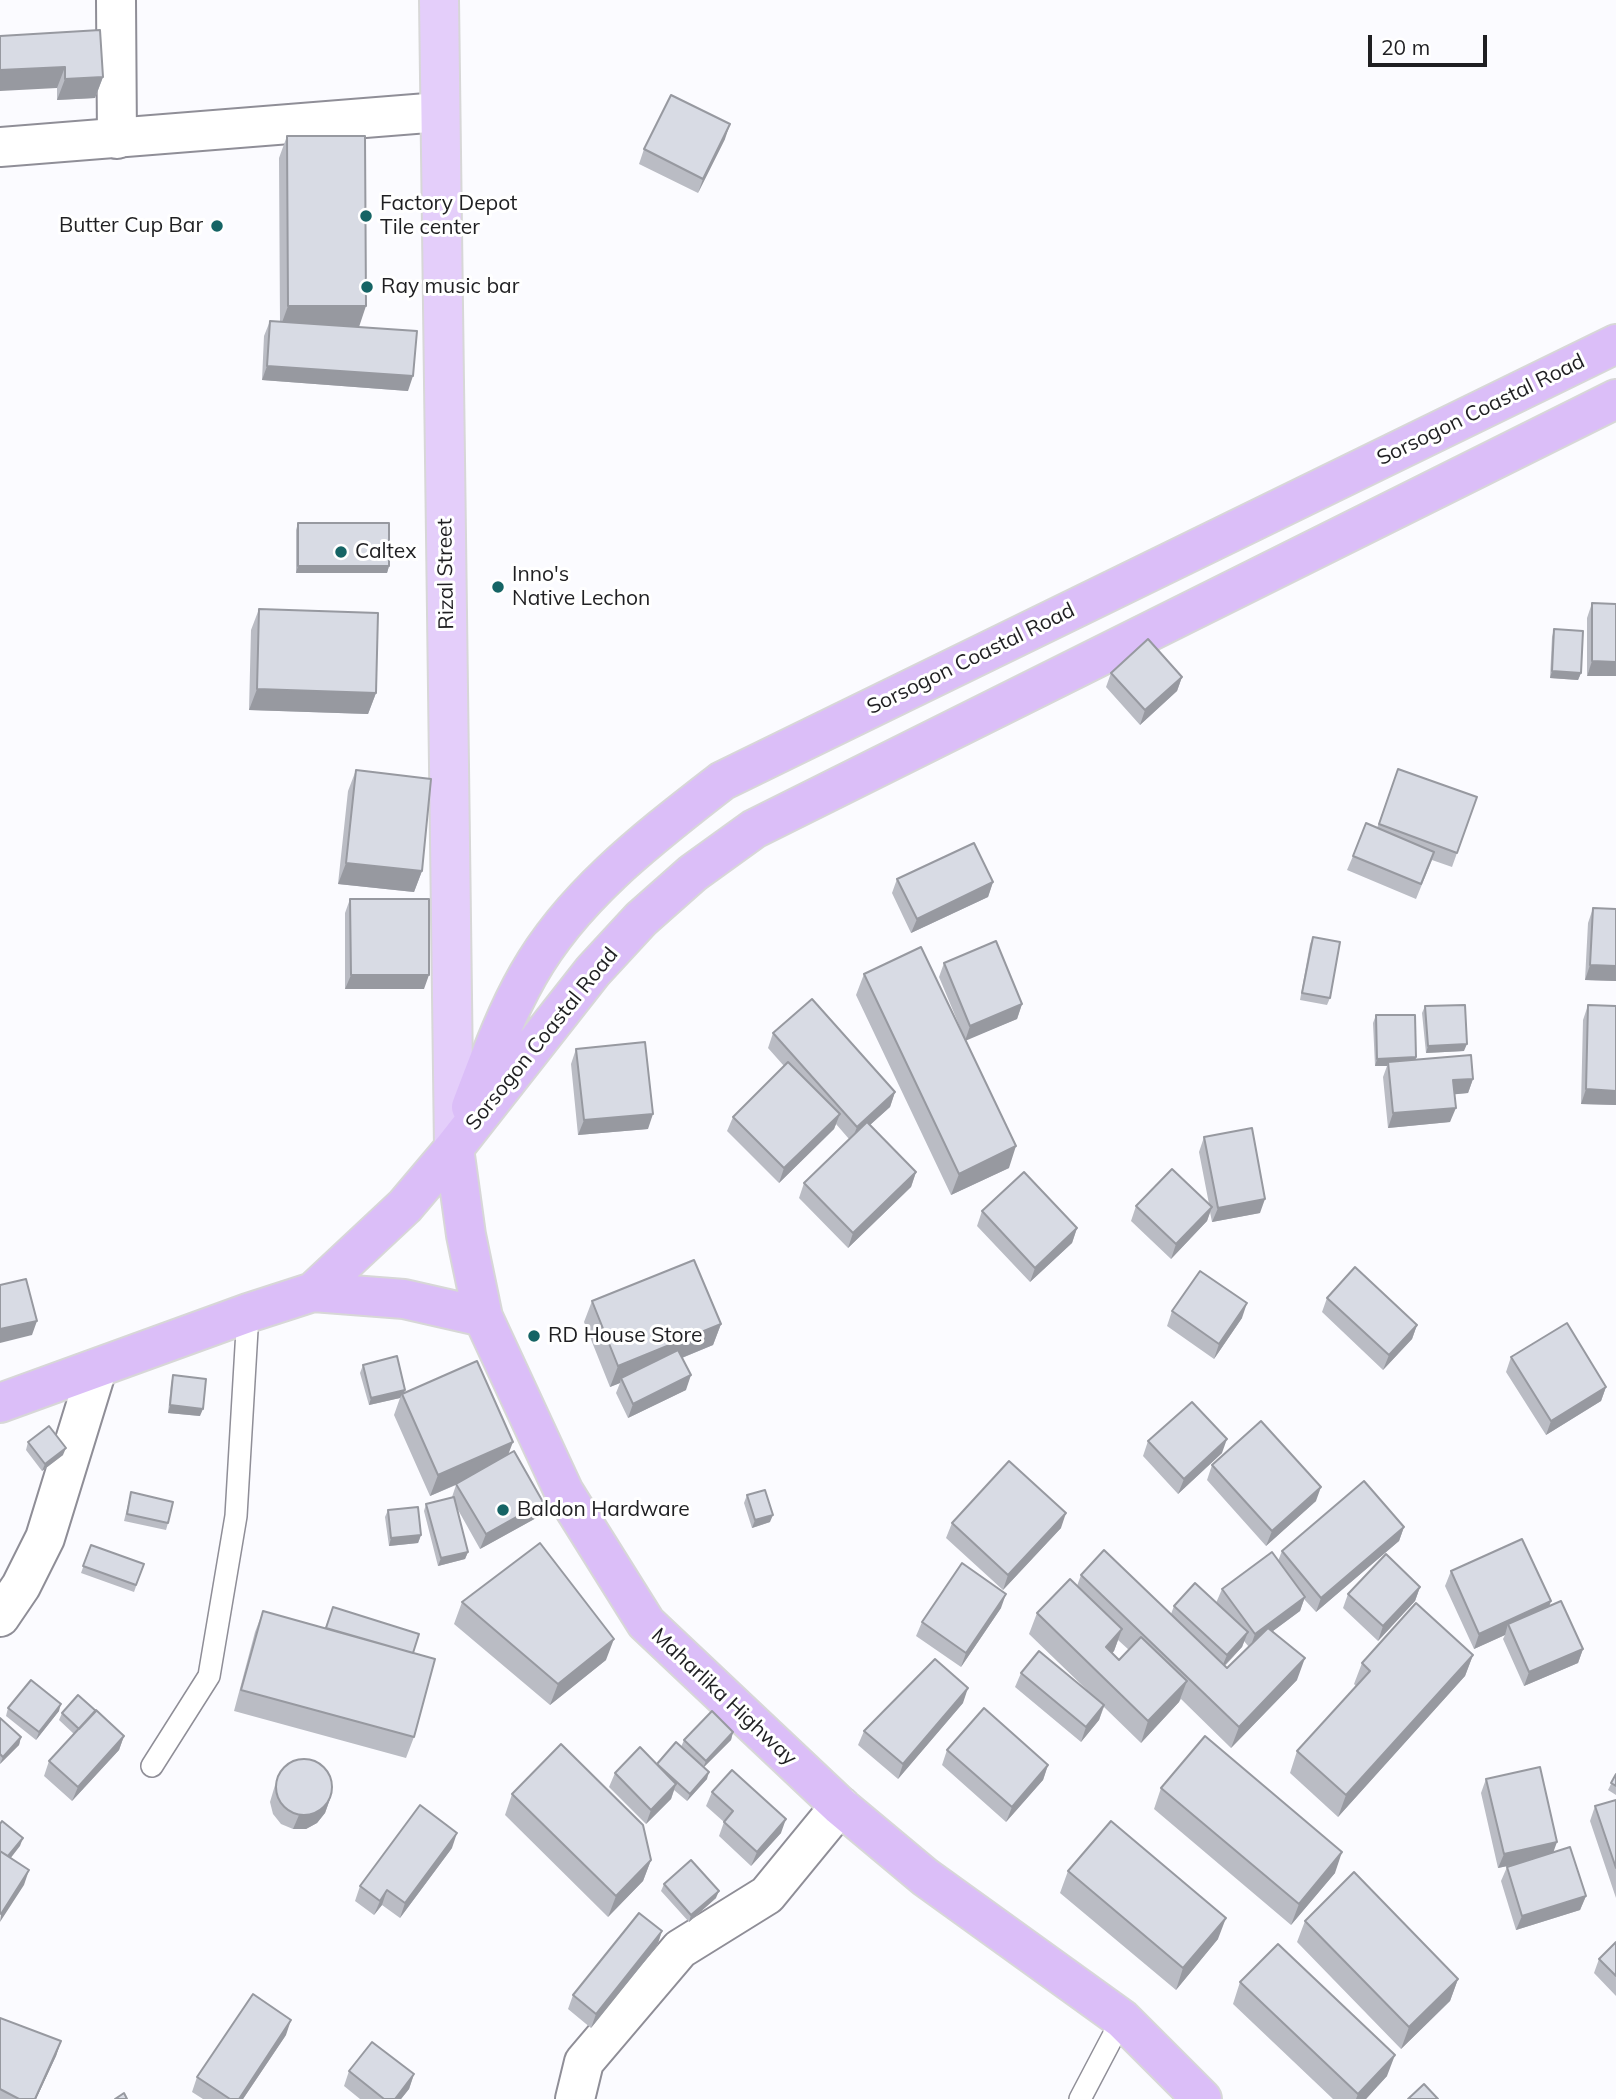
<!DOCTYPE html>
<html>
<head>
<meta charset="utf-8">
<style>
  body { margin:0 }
  #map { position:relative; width:1616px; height:2099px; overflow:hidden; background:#fbfbff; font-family:Mulish,sans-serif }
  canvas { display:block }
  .scale { position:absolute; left:1368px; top:35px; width:119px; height:32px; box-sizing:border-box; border:4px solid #1f1f22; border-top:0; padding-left:9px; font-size:21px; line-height:24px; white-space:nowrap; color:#1f1f22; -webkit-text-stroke:5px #fff; paint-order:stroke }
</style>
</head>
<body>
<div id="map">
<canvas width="1616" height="2099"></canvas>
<div class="scale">20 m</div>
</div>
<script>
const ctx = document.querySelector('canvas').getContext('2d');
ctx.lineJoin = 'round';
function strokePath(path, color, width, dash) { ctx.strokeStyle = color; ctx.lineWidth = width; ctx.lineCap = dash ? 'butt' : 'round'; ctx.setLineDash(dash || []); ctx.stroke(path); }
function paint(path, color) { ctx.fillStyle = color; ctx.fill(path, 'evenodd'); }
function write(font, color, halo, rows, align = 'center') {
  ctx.font = font + ' Mulish,sans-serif'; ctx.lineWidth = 6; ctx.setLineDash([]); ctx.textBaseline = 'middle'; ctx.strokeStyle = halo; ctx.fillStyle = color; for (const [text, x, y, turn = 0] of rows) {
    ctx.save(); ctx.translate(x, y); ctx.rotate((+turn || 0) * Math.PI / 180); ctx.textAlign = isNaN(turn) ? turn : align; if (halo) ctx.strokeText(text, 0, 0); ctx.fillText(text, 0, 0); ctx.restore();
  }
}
const service = new Path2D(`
  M152 1766 209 1676 236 1516 248 1313
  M1080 2099 1122 2019`);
const minor = new Path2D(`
  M116 0 117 139
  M575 2099 584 2062 680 1949 767 1895 840 1806`);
const tertiary = new Path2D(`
  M0 147 440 112
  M0 1617 21 1586 45 1538 97 1369`);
const primary = new Path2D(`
  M439 0 454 1148`);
const trunk = new Path2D(`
  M471 1107C488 1063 504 1017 528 975 573 895 650 837 722 781L1616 344
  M454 1148 466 1235 483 1317 564 1492 646 1623 840 1806 925 1877 1122 2019 1202 2099
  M313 1292 405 1206 454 1148 593 971 641 919 693 873 754 829 1616 399
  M0 1403 248 1313 313 1292 404 1299 483 1317`);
strokePath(service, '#8f8e97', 24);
strokePath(minor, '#8f8e97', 42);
strokePath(tertiary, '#8f8e97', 42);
strokePath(primary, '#d7d7d7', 42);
strokePath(trunk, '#d7d7d7', 42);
strokePath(service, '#fff', 21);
strokePath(minor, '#fff', 38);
strokePath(tertiary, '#fff', 38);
strokePath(primary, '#e4cefa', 38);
strokePath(trunk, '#dbbef8', 38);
paint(new Path2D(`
  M0 36 103 77 95 98 57 100V88Z
  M287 136 359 327 408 391 262 380 264 336 270 321 280 322 279 158Z
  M725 139 698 193 639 164 644 149Z
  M298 523 389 566 387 573H296V530Z
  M1592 603 1616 604 1587 676V618Z
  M259 609 376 693 368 714 249 710 251 630Z
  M1554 629 1581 673 1578 680 1550 678 1552 637Z
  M1111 673 1182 677 1177 691 1140 725 1106 687Z
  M1398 769 1477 797 1452 867 1432 860 1416 899 1347 870 1353 856 1377 828Z
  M356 770 422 871 414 892 338 884 348 791Z
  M897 879 993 882 988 897 911 933 892 893Z
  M350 899 424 989H345V913Z
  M1593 908 1616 909V981L1585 980 1588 923Z
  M1313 937 1330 998 1327 1005 1300 1000 1310 944Z
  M944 963 1022 1004 1017 1019 965 1040 1009 1168 951 1195 856 995 864 974 962 1032 939 977Z
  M1588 1005 1616 1105 1581 1104 1583 1020Z
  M1425 1006 1464 1051 1426 1053 1422 1013Z
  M1376 1015 1416 1057V1060L1473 1079 1468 1093 1454 1094 1450 1122 1388 1128 1383 1077 1387 1066H1375L1373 1023Z
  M773 1033 895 1092 890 1107 870 1125 916 1172 911 1187 848 1248 799 1198 804 1183 849 1139 836 1124 834 1129 779 1183 727 1131 733 1117 784 1066 768 1048Z
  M576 1049 648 1129 578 1135 571 1064Z
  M1204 1137 1260 1213 1212 1222 1210 1212 1207 1221 1171 1259 1131 1221 1136 1206 1209 1204 1199 1152Z
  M982 1211 1077 1228 1072 1243 1030 1282 977 1226Z
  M1327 1298 1417 1325 1412 1339 1383 1370 1322 1312Z
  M592 1301 721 1324 713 1345 682 1358 686 1390 628 1418 616 1393 620 1383 610 1387 584 1322Z
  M1172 1311 1242 1318 1214 1359 1167 1326Z
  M1511 1357 1606 1387 1601 1401 1546 1435 1506 1372Z
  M363 1365 405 1390 404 1393 508 1455 538 1517 480 1549 457 1508 468 1552 465 1559 438 1566 424 1511 426 1504 452 1497 456 1485 430 1496 394 1415 400 1398 369 1405 360 1373Z
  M173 1375 200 1416 168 1413 171 1383Z
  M1148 1441 1222 1453 1178 1494 1143 1456Z
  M28 1442 63 1455 42 1471 26 1450Z
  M1212 1465 1316 1501 1266 1546 1207 1480Z
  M131 1492 168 1523 166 1530 124 1521Z
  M747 1495 770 1522 752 1528 744 1503Z
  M388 1510 421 1535 418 1543 389 1546 385 1517Z
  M952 1523 1061 1528 1003 1590 946 1538Z
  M1404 1527 1399 1541 1316 1612 1304 1599 1300 1611 1273 1631 1297 1680 1231 1748 1181 1699 1179 1702 1141 1743 1104 1707 1099 1720 1081 1742 1015 1687 1021 1673 1087 1690 1029 1634 1037 1613 1077 1586 1081 1575 1171 1614 1174 1606 1216 1603 1222 1589 1278 1561 1282 1551ZM1118 1640 1129 1650 1119 1660 1112 1653 1114 1651ZM1244 1641 1249 1647 1227 1668 1225 1666 1242 1647Z
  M91 1545 144 1564 134 1592 81 1573Z
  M1451 1571 1549 1606 1583 1649 1578 1663 1524 1686 1503 1639 1505 1635 1474 1649 1445 1586Z
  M1420 1587 1415 1601 1378 1641 1343 1608 1348 1594Z
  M462 1602 606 1660 550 1705 454 1624Z
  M333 1607 413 1653 414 1737 406 1758 234 1711 255 1632 263 1611 325 1628Z
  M1001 1608 961 1667 916 1636 922 1622Z
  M1473 1655 1465 1676 1338 1817 1290 1773 1297 1751 1356 1686 1354 1684 1362 1663Z
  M963 1703 898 1779 858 1745 864 1731Z
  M8 1708 59 1711 36 1740 6 1716Z
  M62 1713 124 1736 119 1750 72 1801 44 1776 49 1761 74 1734 59 1720Z
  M0 1718 21 1737 19 1745 0 1764Z
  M733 1732 731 1740 704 1767 707 1779 687 1801 674 1790 671 1799 646 1824 609 1787 615 1773 657 1764 681 1747 684 1740Z
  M947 1750 1048 1765 1043 1780 1006 1822 942 1765Z
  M1616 1774V1795L1608 1790Z
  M278 1775 330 1799 325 1813 317 1823 306 1829H293L281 1824 273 1814 270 1802Z
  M1486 1779 1554 1852 1586 1896 1580 1910 1516 1930 1501 1881 1507 1867 1508 1866 1498 1868 1481 1793Z
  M1161 1788 1335 1873 1291 1925 1154 1809Z
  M712 1792 781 1833 751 1866 719 1836 724 1822 706 1806Z
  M512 1794 651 1860 643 1881 608 1917 505 1815Z
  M1616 1800V1898L1590 1821 1595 1806Z
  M452 1848 400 1918 382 1905 374 1915 355 1901 360 1886Z
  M1068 1871 1218 1939 1176 1990 1060 1893Z
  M664 1884 716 1898 689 1922 661 1891Z
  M1305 1921 1458 1979 1450 2001 1401 2049 1297 1942Z
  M662 1931 657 1946 591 2028 568 2009 573 1995Z
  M1616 1942V1996L1594 1973 1599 1959Z
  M1240 1982 1387 2076 1366 2099H1333L1233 2004Z
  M0 2018 61 2041 56 2056 36 2099H0Z
  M286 2035 243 2099H203L192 2092 197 2077Z
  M349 2071 414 2074 409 2089 401 2099H360L344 2086Z`), '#babcc4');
paint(new Path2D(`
  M65 67 57 88 0 91V70Z
  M103 77 95 98 57 100 65 79Z
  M730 124 725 139 698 193 703 179Z
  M288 306H366L359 327 280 328Z
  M267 366 413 376 408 391 262 380Z
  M298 566H389L387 573H296Z
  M1592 661 1616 662V676H1587Z
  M1552 671 1581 673 1578 680 1550 678Z
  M1182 677 1177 691 1140 725 1145 710Z
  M257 689 376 693 368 714 249 710Z
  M346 863 422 871 414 892 338 884Z
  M993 882 988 897 911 933 917 919Z
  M1590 965 1616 966V981L1585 980Z
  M351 975H429L424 989H345Z
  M1022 1004 1017 1019 965 1041 970 1026Z
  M1467 1044 1464 1051 1426 1053 1428 1046Z
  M1416 1057 1414 1065 1388 1062 1387 1066H1375L1377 1059Z
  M1473 1079 1468 1093 1448 1095 1453 1080Z
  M1586 1089 1616 1091V1105L1581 1104Z
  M895 1092 890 1107 851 1142 857 1127Z
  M1456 1108 1450 1122 1388 1128 1393 1113Z
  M653 1114 648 1129 578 1135 584 1120Z
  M840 1114 834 1129 779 1183 784 1168Z
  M1016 1146 1009 1168 951 1195 959 1174Z
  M916 1172 911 1187 848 1248 853 1233Z
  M1265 1199 1260 1213 1212 1222 1218 1208Z
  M1212 1207 1207 1221 1171 1259 1176 1244Z
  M1077 1228 1072 1243 1030 1282 1035 1268Z
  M1247 1303 1242 1318 1214 1359 1219 1344Z
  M37 1321 32 1335 0 1343V1329Z
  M721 1324 713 1345 623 1382 621 1378 620 1383 610 1387 618 1366Z
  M1417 1325 1412 1339 1383 1370 1389 1355Z
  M691 1375 686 1390 628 1418 633 1404Z
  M1606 1387 1601 1401 1546 1435 1551 1421Z
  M405 1390 403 1396 402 1394 400 1398 369 1405 371 1398Z
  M170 1405 203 1409 200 1416 168 1413Z
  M1227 1439 1222 1453 1178 1494 1184 1479Z
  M513 1442 505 1463 430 1496 438 1475Z
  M66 1448 63 1455 42 1471 45 1464Z
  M1321 1487 1316 1501 1266 1546 1272 1531Z
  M543 1502 538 1517 480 1549 486 1534Z
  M1066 1513 1061 1528 1003 1590 1008 1575Z
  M773 1515 770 1522 752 1528 755 1520Z
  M1404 1527 1399 1541 1316 1612 1321 1598Z
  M421 1535 418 1543 389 1546 391 1538Z
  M468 1552 465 1559 438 1566 441 1558Z
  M1420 1587 1415 1601 1378 1641 1383 1626Z
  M1006 1594 1001 1608 961 1667 966 1653Z
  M1305 1597 1300 1611 1250 1648 1255 1634Z
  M1551 1601 1546 1616 1508 1624 1505 1635 1474 1649 1479 1634Z
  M1122 1629 1114 1651 1098 1668 1106 1647Z
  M1248 1632 1242 1647 1221 1669 1227 1655Z
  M614 1639 606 1660 550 1705 558 1684Z
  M1583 1649 1578 1663 1524 1686 1529 1672Z
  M1473 1655 1465 1676 1338 1817 1346 1795Z
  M1305 1658 1297 1680 1231 1748 1239 1727Z
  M1187 1681 1179 1702 1141 1743 1148 1721Z
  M968 1688 963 1703 898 1779 903 1764Z
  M61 1704 59 1711 36 1740 39 1732Z
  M1104 1705 1099 1720 1081 1742 1086 1727Z
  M733 1732 731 1740 703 1768 706 1761Z
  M124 1736 119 1750 72 1801 78 1787Z
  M21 1737 19 1745 0 1764 3 1757Z
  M1048 1765 1043 1780 1006 1822 1012 1807Z
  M709 1772 707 1779 687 1801 690 1794Z
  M676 1784 671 1799 646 1824 651 1810Z
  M330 1799 325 1813 317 1823 306 1829H293L299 1815Z
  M786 1819 781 1833 751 1866 757 1852Z
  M457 1833 452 1848 400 1918 405 1903Z
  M23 1838 20 1846 3 1868 5 1860Z
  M1557 1842 1552 1856 1498 1868 1504 1854Z
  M1342 1852 1335 1873 1291 1925 1299 1904Z
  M651 1860 643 1881 608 1917 616 1896Z
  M29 1870 24 1885 0 1922 1 1914Z
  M387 1890 382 1905 374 1915 380 1901Z
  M719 1891 716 1898 689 1922 691 1915Z
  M1586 1896 1580 1910 1516 1930 1522 1916Z
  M1226 1918 1218 1939 1176 1990 1183 1968Z
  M662 1931 657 1946 591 2028 596 2014Z
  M1458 1979 1450 2001 1401 2049 1409 2027Z
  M291 2020 286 2035 243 2099H239Z
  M61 2041 56 2056 36 2099H35Z
  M1395 2055 1387 2076 1366 2099H1356L1358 2094Z
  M414 2074 409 2089 401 2099H395Z`), '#9799a0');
const building = new Path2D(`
  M100 30 103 77 65 79V67L0 70V36Z
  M671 95 730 124 703 179 644 149Z
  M287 136H365L366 306H288Z
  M270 321 417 331 413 376 267 366Z
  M298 523H389V566H298Z
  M1592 603 1616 604V662L1592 661Z
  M259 609 378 613 376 693 257 689Z
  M1554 629 1583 631 1581 673 1552 671Z
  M1148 639 1182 677 1145 710 1111 673Z
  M1398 769 1477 797 1457 853 1379 824Z
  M356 770 431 779 422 871 346 863Z
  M1366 823 1434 852 1421 884 1353 856Z
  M974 843 993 882 917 919 897 879Z
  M350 899H429V975H351Z
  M1593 908 1616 909V966L1590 965Z
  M1313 937 1340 942 1330 998 1302 993Z
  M996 941 1022 1004 970 1026 944 963Z
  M921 947 1016 1146 959 1174 864 974Z
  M812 999 895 1092 857 1127 773 1033Z
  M1465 1005 1467 1044 1428 1046 1425 1006Z
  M1588 1005 1616 1006V1091L1586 1089Z
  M1376 1015H1415L1416 1057 1377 1059Z
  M645 1042 653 1114 584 1120 576 1049Z
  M1471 1055 1473 1079 1453 1080 1456 1108 1393 1113 1388 1062Z
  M788 1062 840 1114 784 1168 733 1117Z
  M867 1122 916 1172 853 1233 804 1183Z
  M1252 1128 1265 1199 1218 1208 1204 1137Z
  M1172 1169 1212 1207 1176 1244 1136 1206Z
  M1024 1172 1077 1228 1035 1268 982 1211Z
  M694 1260 721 1324 618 1366 592 1301Z
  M1355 1267 1417 1325 1389 1355 1327 1298Z
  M1200 1271 1247 1303 1219 1344 1172 1311Z
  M26 1279 37 1321 0 1329V1285Z
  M1567 1323 1606 1387 1551 1421 1511 1357Z
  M678 1350 691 1375 633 1404 621 1378Z
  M397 1356 405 1390 371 1398 363 1365Z
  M477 1361 513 1442 438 1475 402 1394Z
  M173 1375 206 1379 203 1409 170 1405Z
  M1192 1402 1227 1439 1184 1479 1148 1441Z
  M1261 1421 1321 1487 1272 1531 1212 1465Z
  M49 1426 66 1448 45 1464 28 1442Z
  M514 1451 543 1502 486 1534 456 1484Z
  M1009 1461 1066 1513 1008 1575 952 1523Z
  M1364 1481 1404 1527 1321 1598 1282 1551Z
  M765 1490 773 1515 755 1520 747 1495Z
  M131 1492 173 1502 168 1523 127 1514Z
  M454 1497 468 1552 441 1558 426 1504Z
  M418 1507 421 1535 391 1538 388 1510Z
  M1522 1539 1551 1601 1479 1634 1451 1571Z
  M540 1543 614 1639 558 1684 462 1602Z
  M91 1545 144 1564 136 1585 83 1566Z
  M1104 1550 1227 1668 1268 1628 1305 1658 1239 1727 1081 1575Z
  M1272 1552 1305 1597 1255 1634 1222 1589Z
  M1386 1554 1420 1587 1383 1626 1348 1594Z
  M962 1563 1006 1594 966 1653 922 1622Z
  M1070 1579 1122 1629 1106 1647 1119 1660 1141 1637 1187 1681 1148 1721 1037 1613Z
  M1195 1583 1248 1632 1227 1655 1174 1606Z
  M1561 1601 1583 1649 1529 1672 1508 1624Z
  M1416 1603 1473 1655 1346 1795 1297 1751 1370 1671 1362 1663Z
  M333 1607 419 1634 413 1653 326 1628Z
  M263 1611 435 1659 414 1737 241 1690Z
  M1039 1651 1104 1705 1086 1727 1021 1673Z
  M935 1659 968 1688 903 1764 864 1731Z
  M31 1680 61 1704 39 1732 8 1708Z
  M78 1695 96 1711 79 1729 62 1713Z
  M984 1708 1048 1765 1012 1807 947 1750Z
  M96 1710 124 1736 78 1787 49 1761Z
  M712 1711 733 1732 706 1761 684 1740Z
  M0 1718 21 1737 3 1757 0 1754Z
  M1205 1736 1342 1852 1299 1904 1161 1788Z
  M676 1742 709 1772 690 1794 657 1764Z
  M561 1744 643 1825 651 1860 616 1896 512 1794Z
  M640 1747 676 1784 651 1810 615 1773Z
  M276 1787a28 28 0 1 1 56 0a28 28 0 1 1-56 0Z
  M1540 1767 1557 1842 1504 1854 1486 1779Z
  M732 1770 786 1819 757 1852 724 1822 733 1811 712 1792Z
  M1616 1774V1786L1611 1783Z
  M1616 1800V1868L1595 1806Z
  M420 1805 457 1833 405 1903 387 1890 380 1901 360 1886Z
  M2 1821 23 1838 8 1856 0 1851V1824Z
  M1111 1821 1226 1918 1183 1968 1068 1871Z
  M1570 1847 1586 1896 1522 1916 1507 1867Z
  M0 1851 29 1870 1 1914 0 1913Z
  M691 1860 719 1891 691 1915 664 1884Z
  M1354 1872 1458 1979 1409 2027 1305 1921Z
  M639 1913 662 1931 596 2014 573 1995Z
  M1616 1942V1976L1599 1959Z
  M1278 1944 1395 2055 1358 2094 1240 1982Z
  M253 1994 291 2020 239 2099H230L197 2077Z
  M0 2018 61 2041 35 2099H19L0 2089Z
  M372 2042 414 2074 395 2099H384L349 2071Z
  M1424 2084 1438 2099H1408Z
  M124 2093 127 2099H115Z`);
paint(building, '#d8dbe4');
strokePath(building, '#9799a0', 2);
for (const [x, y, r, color] of [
  [366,216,7,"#156465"],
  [217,226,7,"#156465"],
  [367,287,7,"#156465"],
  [341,552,7,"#156465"],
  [498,587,7,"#156465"],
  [534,1336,7,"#156465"],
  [503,1510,7,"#156465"]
]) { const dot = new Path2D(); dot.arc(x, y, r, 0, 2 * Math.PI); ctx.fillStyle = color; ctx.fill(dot); strokePath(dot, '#fff', 2.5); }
write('21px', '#1f1f22', '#fff', [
  ["Factory Depot",380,204],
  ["Tile center",380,228],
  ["Butter Cup Bar",203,226,"right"],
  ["Ray music bar",381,287],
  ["Caltex",355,552],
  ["Inno's",512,575],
  ["Native Lechon",512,599],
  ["RD House Store",548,1336],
  ["Baldon Hardware",517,1510]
], 'left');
write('21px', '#1f1f22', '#fff', [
  ["Sorsogon Coastal Road",1481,410,-26],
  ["Rizal Street",446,574,-91],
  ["Sorsogon Coastal Road",971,659,-26],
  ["Sorsogon Coastal Road",542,1039,-51],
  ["Maharlika Highway",724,1697,43]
]);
</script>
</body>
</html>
